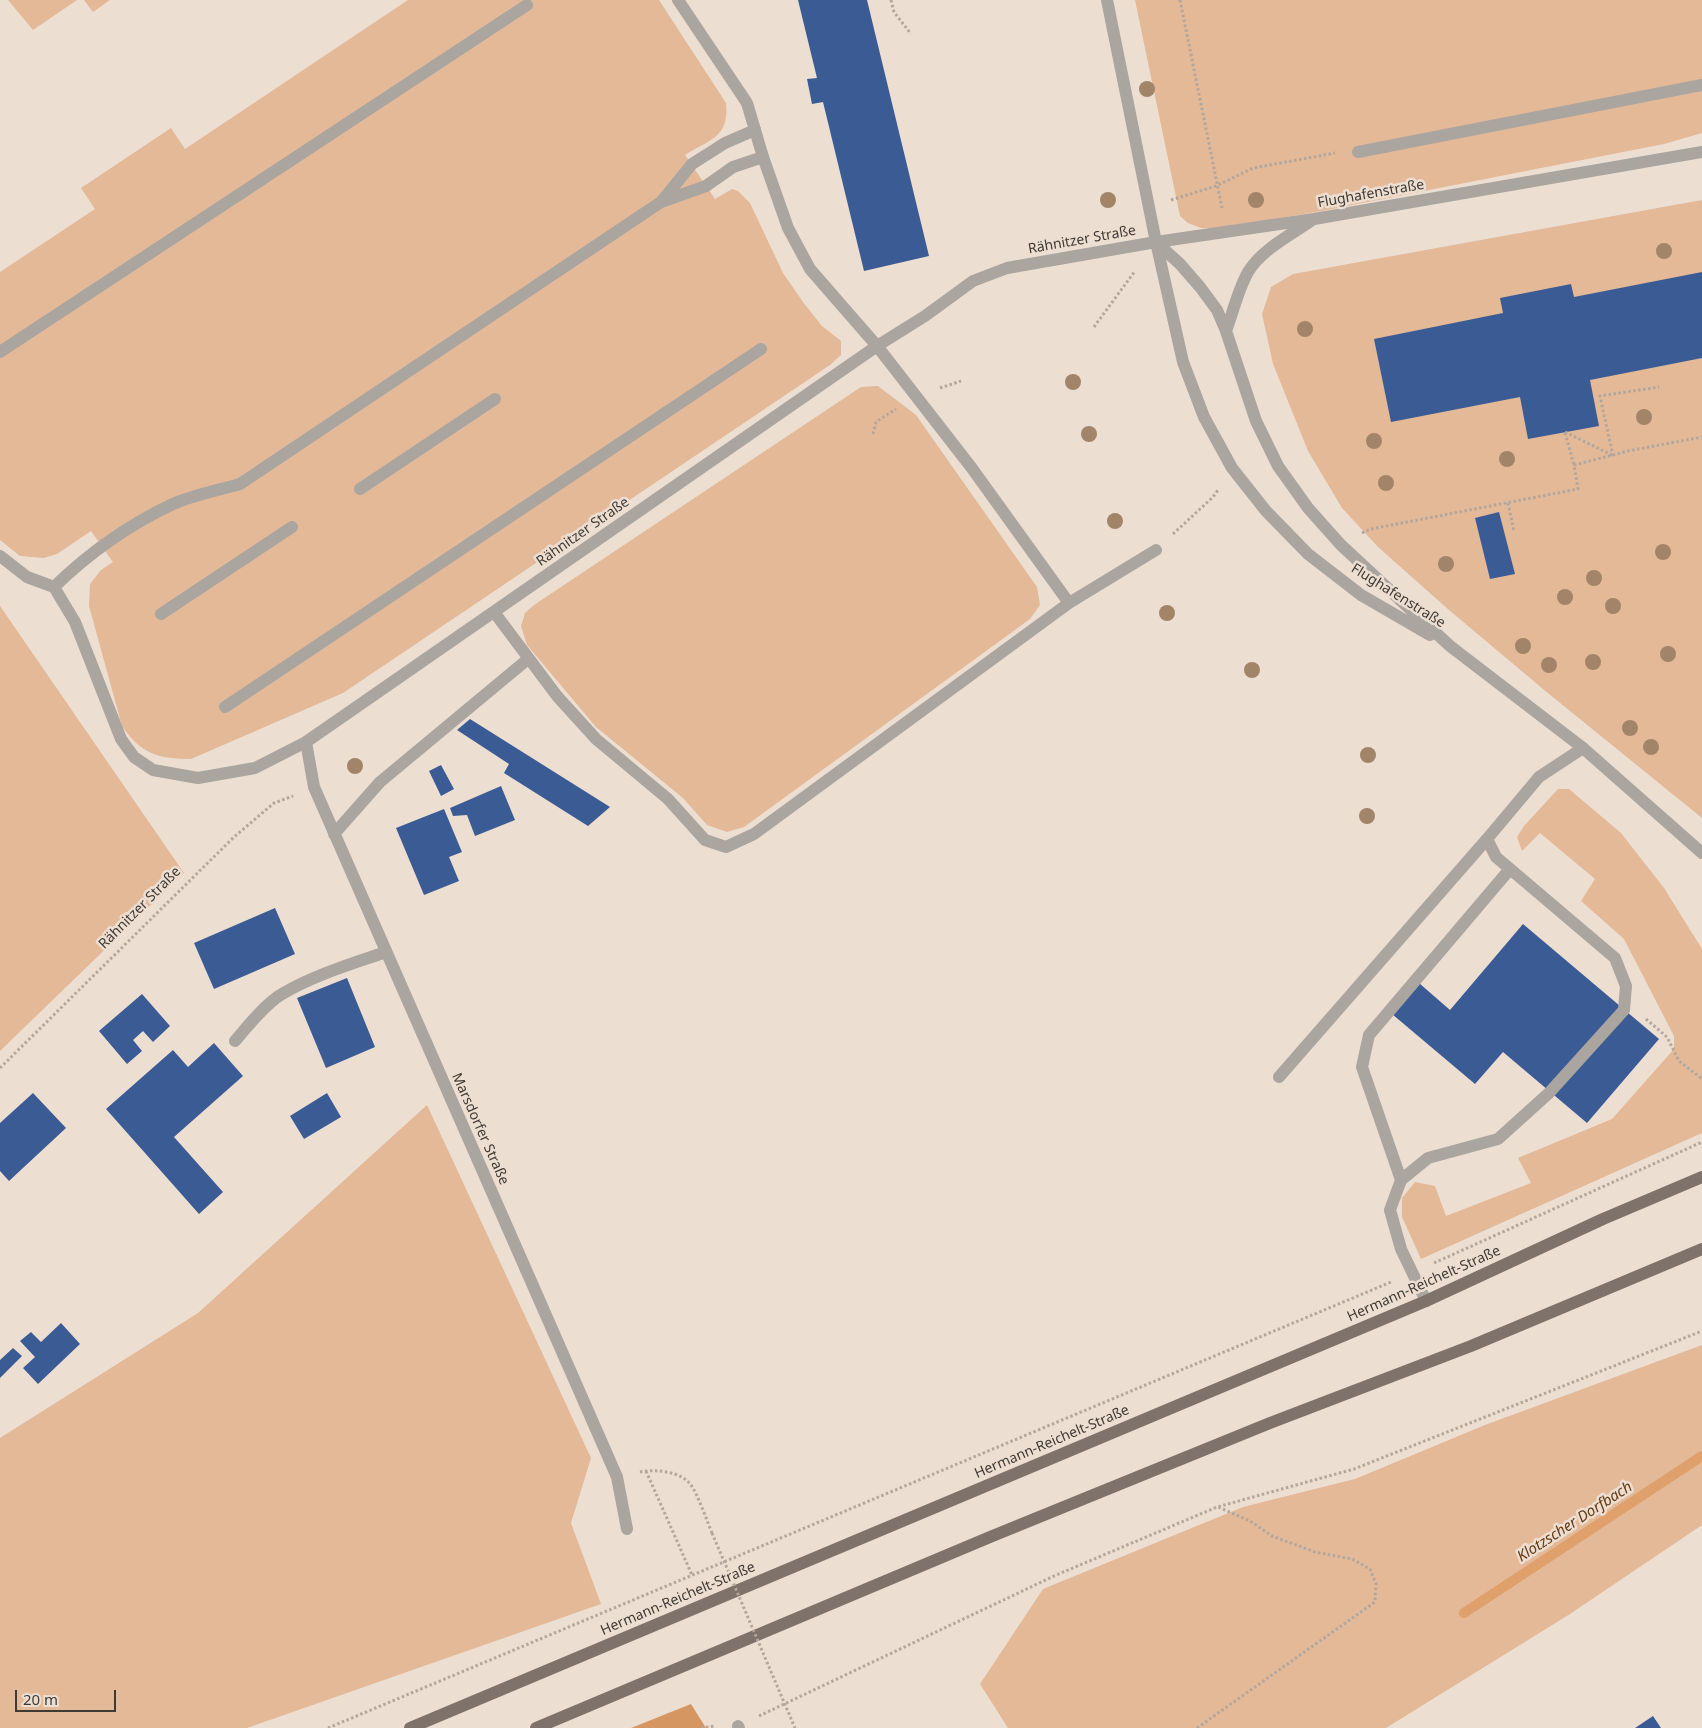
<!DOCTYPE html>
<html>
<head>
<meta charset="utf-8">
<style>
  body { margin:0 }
  #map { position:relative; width:1702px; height:1728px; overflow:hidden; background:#edded2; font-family:"Noto Sans",sans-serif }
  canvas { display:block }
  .scale { position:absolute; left:15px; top:1690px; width:101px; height:22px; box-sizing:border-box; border:2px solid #403a35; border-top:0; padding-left:6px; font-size:15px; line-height:18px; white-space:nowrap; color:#403a35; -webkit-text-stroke:4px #edded2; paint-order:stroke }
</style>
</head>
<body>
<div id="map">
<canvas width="1702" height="1728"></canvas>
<div class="scale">20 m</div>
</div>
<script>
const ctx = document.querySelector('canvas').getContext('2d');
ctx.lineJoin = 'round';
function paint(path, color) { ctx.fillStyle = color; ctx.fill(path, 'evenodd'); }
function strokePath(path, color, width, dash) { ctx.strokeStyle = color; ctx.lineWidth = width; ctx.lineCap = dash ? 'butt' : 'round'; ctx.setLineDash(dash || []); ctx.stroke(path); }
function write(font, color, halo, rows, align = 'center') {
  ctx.font = font + ' "Noto Sans",sans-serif'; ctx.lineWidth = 5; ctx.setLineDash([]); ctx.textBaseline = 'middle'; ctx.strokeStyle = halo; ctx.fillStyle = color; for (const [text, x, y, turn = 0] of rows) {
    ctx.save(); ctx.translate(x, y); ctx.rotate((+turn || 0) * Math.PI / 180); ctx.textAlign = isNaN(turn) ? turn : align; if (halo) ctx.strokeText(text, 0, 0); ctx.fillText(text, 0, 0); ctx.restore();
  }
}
paint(new Path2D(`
  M8 0H77L33 30Z
  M84 0H110L93 12Z
  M408 0H659L726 103C730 137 709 140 685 155L715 199 732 189 738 191 750 203 783 273 803 302 822 326 841 341V355L830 365 343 693 191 759C158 759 141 754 122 726L89 606 90 584 101 570 113 562 91 531 57 554 44 558 20 556 0 540V272L95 209 81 188 171 128 185 149Z
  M1135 0H1702V133L1664 144 1327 210 1220 229 1201 228 1188 223 1180 216Z
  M1702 200V818L1549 694 1449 610 1378 547 1342 508 1308 451 1273 364 1262 314 1271 287 1293 274Z
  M878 386 916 415 1037 587 1040 605 1030 619 744 827 727 832 707 825 683 798 596 727 527 645 521 626 525 613 534 605 861 387Z
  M0 606 184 873 0 1051Z
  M1558 789H1569L1621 833 1664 888 1702 949V1133L1421 1259 1402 1217V1198L1415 1182 1435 1186 1446 1216 1531 1183 1518 1158 1612 1119 1674 1049V1036L1624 939 1581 901 1595 879 1540 833 1522 851 1517 837 1524 826Z
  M427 1105 591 1458 571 1523 601 1604 247 1728H0V1438L198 1313Z
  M1702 1345V1525L1570 1614 1386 1728H1008L980 1684 1043 1589 1243 1507 1355 1479 1485 1425Z`), '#e3b998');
paint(new Path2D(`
  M691 1704 706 1728H631Z`), '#d59662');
strokePath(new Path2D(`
  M1464 1613 1702 1456`), '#e0a06c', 10);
paint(new Path2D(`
  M798 0H867L929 256 864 271 823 102 812 104 807 79 817 78Z
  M1702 272V358L1590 380 1599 426 1528 439 1520 397 1391 422 1374 339 1503 313 1500 298 1571 284 1574 297Z
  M1499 512 1515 574 1490 579 1475 518Z
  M470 719 610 807 588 826 504 773 509 764 457 730Z
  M441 765 454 789 441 796 429 771Z
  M501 786 515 820 475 836 467 815 453 816 450 808Z
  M444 809 462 852 449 857 459 881 424 895 396 828Z
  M275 908 295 954 214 989 194 943Z
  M1523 924 1659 1039 1587 1123 1503 1052 1475 1084 1392 1014 1419 983 1450 1010Z
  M347 978 375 1047 326 1068 297 998Z
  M142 994 170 1026 153 1042 143 1031 133 1040 142 1051 127 1064 99 1031Z
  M214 1043 243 1076 174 1137 223 1192 199 1214 106 1109 173 1050 188 1067Z
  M33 1093 66 1128 9 1181 0 1171V1123Z
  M327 1093 341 1117 304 1139 290 1116Z
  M61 1323 80 1344 38 1384 23 1368 35 1357 20 1341 31 1332 41 1342Z
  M13 1348 22 1356 0 1378V1360Z
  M1653 1716 1661 1728H1635Z`), '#3b5b95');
strokePath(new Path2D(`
  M891 0 894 12 911 34
  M1180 0 1222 208
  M1171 200 1216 186 1253 168 1335 153
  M1094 327 1135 271
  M940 388 961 381
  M1565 432 1612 455
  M1565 433 1574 465
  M873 434 876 422 896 409
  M1613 456 1600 396 1659 387
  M1508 503 1514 531
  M1362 533 1371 529 1578 489 1574 465 1628 451 1702 437
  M1173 534 1213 497 1218 490
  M1646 1019 1667 1037 1679 1061 1702 1079
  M0 1068 234 837 274 803 293 796
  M1434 1263 1702 1142
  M646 1471 692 1575
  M640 1472C655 1469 681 1471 691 1485 698 1495 707 1521 712 1533
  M759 1716 1054 1576 1217 1507 1354 1469 1702 1331
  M328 1728 1391 1282
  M701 1728 715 1726
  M1197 1728 1375 1602 1376 1584 1370 1569 1352 1559 1315 1552 1272 1536 1250 1521 1218 1507`), '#b3a79d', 3, [2.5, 2.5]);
strokePath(new Path2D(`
  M1358 152 1702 85
  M661 202 692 164 725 143 755 130
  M877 346 971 467 1069 603
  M0 352 527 5
  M360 489 495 399
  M0 556 27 577 54 587 75 622 121 739 134 757 153 770 198 778 255 768 306 742
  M54 587C90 552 128 525 173 504 193 495 219 490 240 484L661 202 706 186 733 167 763 157
  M494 612 557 696 596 739 668 799 705 840 726 847 754 834 1069 603 1156 550
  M161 614 292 527
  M225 707 761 349
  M235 1041C247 1027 266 1003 282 994 314 975 351 964 386 952
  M1279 1077 1487 839
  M1401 1180 1362 1067 1369 1035 1510 869
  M1426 1301 1401 1249 1390 1210 1401 1180 1428 1158 1498 1139 1549 1093 1624 1010 1626 986 1615 958 1496 857 1487 839 1539 777 1583 748`), '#aba5a0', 12);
strokePath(new Path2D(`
  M678 0 747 103 763 157 788 228 810 269 877 346
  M1107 0 1156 242 1183 362 1204 417 1232 468 1266 511 1308 554 1361 595 1430 635
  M1156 242 1180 264 1200 287 1217 310 1226 331 1256 421 1278 466 1308 508 1341 545 1450 646 1583 748 1702 853
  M1226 331C1233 312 1238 290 1248 272 1262 249 1291 235 1312 220
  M334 834 380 782 528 659
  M627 1529 617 1477 314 787 306 742 877 346 925 316 973 281 1007 268 1156 242 1314 219 1702 152
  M738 1726 739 1728`), '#aba5a0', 12);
strokePath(new Path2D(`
  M410 1728 1426 1301 1603 1219 1702 1177
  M536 1728 990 1537 1270 1423 1471 1346 1702 1249`), '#7e726a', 12);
strokePath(new Path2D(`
  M712 1533 795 1728`), '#b3a79d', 3, [2.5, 2.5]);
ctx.fillStyle = '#a28468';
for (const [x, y] of [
  [1147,89],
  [1108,200],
  [1256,200],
  [1664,251],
  [1305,329],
  [1073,382],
  [1644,417],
  [1089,434],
  [1374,441],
  [1507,459],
  [1386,483],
  [1115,521],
  [1663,552],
  [1446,564],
  [1594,578],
  [1565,597],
  [1613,606],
  [1167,613],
  [1523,646],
  [1668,654],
  [1593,662],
  [1549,665],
  [1252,670],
  [1630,728],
  [1651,747],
  [1368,755],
  [355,766],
  [1367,816]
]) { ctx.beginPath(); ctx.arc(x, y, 8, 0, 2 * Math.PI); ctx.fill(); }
write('14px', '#403a35', '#edded2', [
  ["Flughafenstraße",1371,194,-10],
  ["Rähnitzer Straße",1082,240,-10],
  ["Rähnitzer Straße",583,532,-35],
  ["Flughafenstraße",1398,596,32],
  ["Rähnitzer Straße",140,908,-45],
  ["Marsdorfer Straße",480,1129,66],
  ["Hermann-Reichelt-Straße",1424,1284,-24],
  ["Hermann-Reichelt-Straße",1052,1442,-23],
  ["Hermann-Reichelt-Straße",678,1599,-23]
]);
write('italic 15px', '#653b13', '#edded2', [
  ["Klotzscher Dorfbach",1575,1522,-33]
]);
</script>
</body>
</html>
